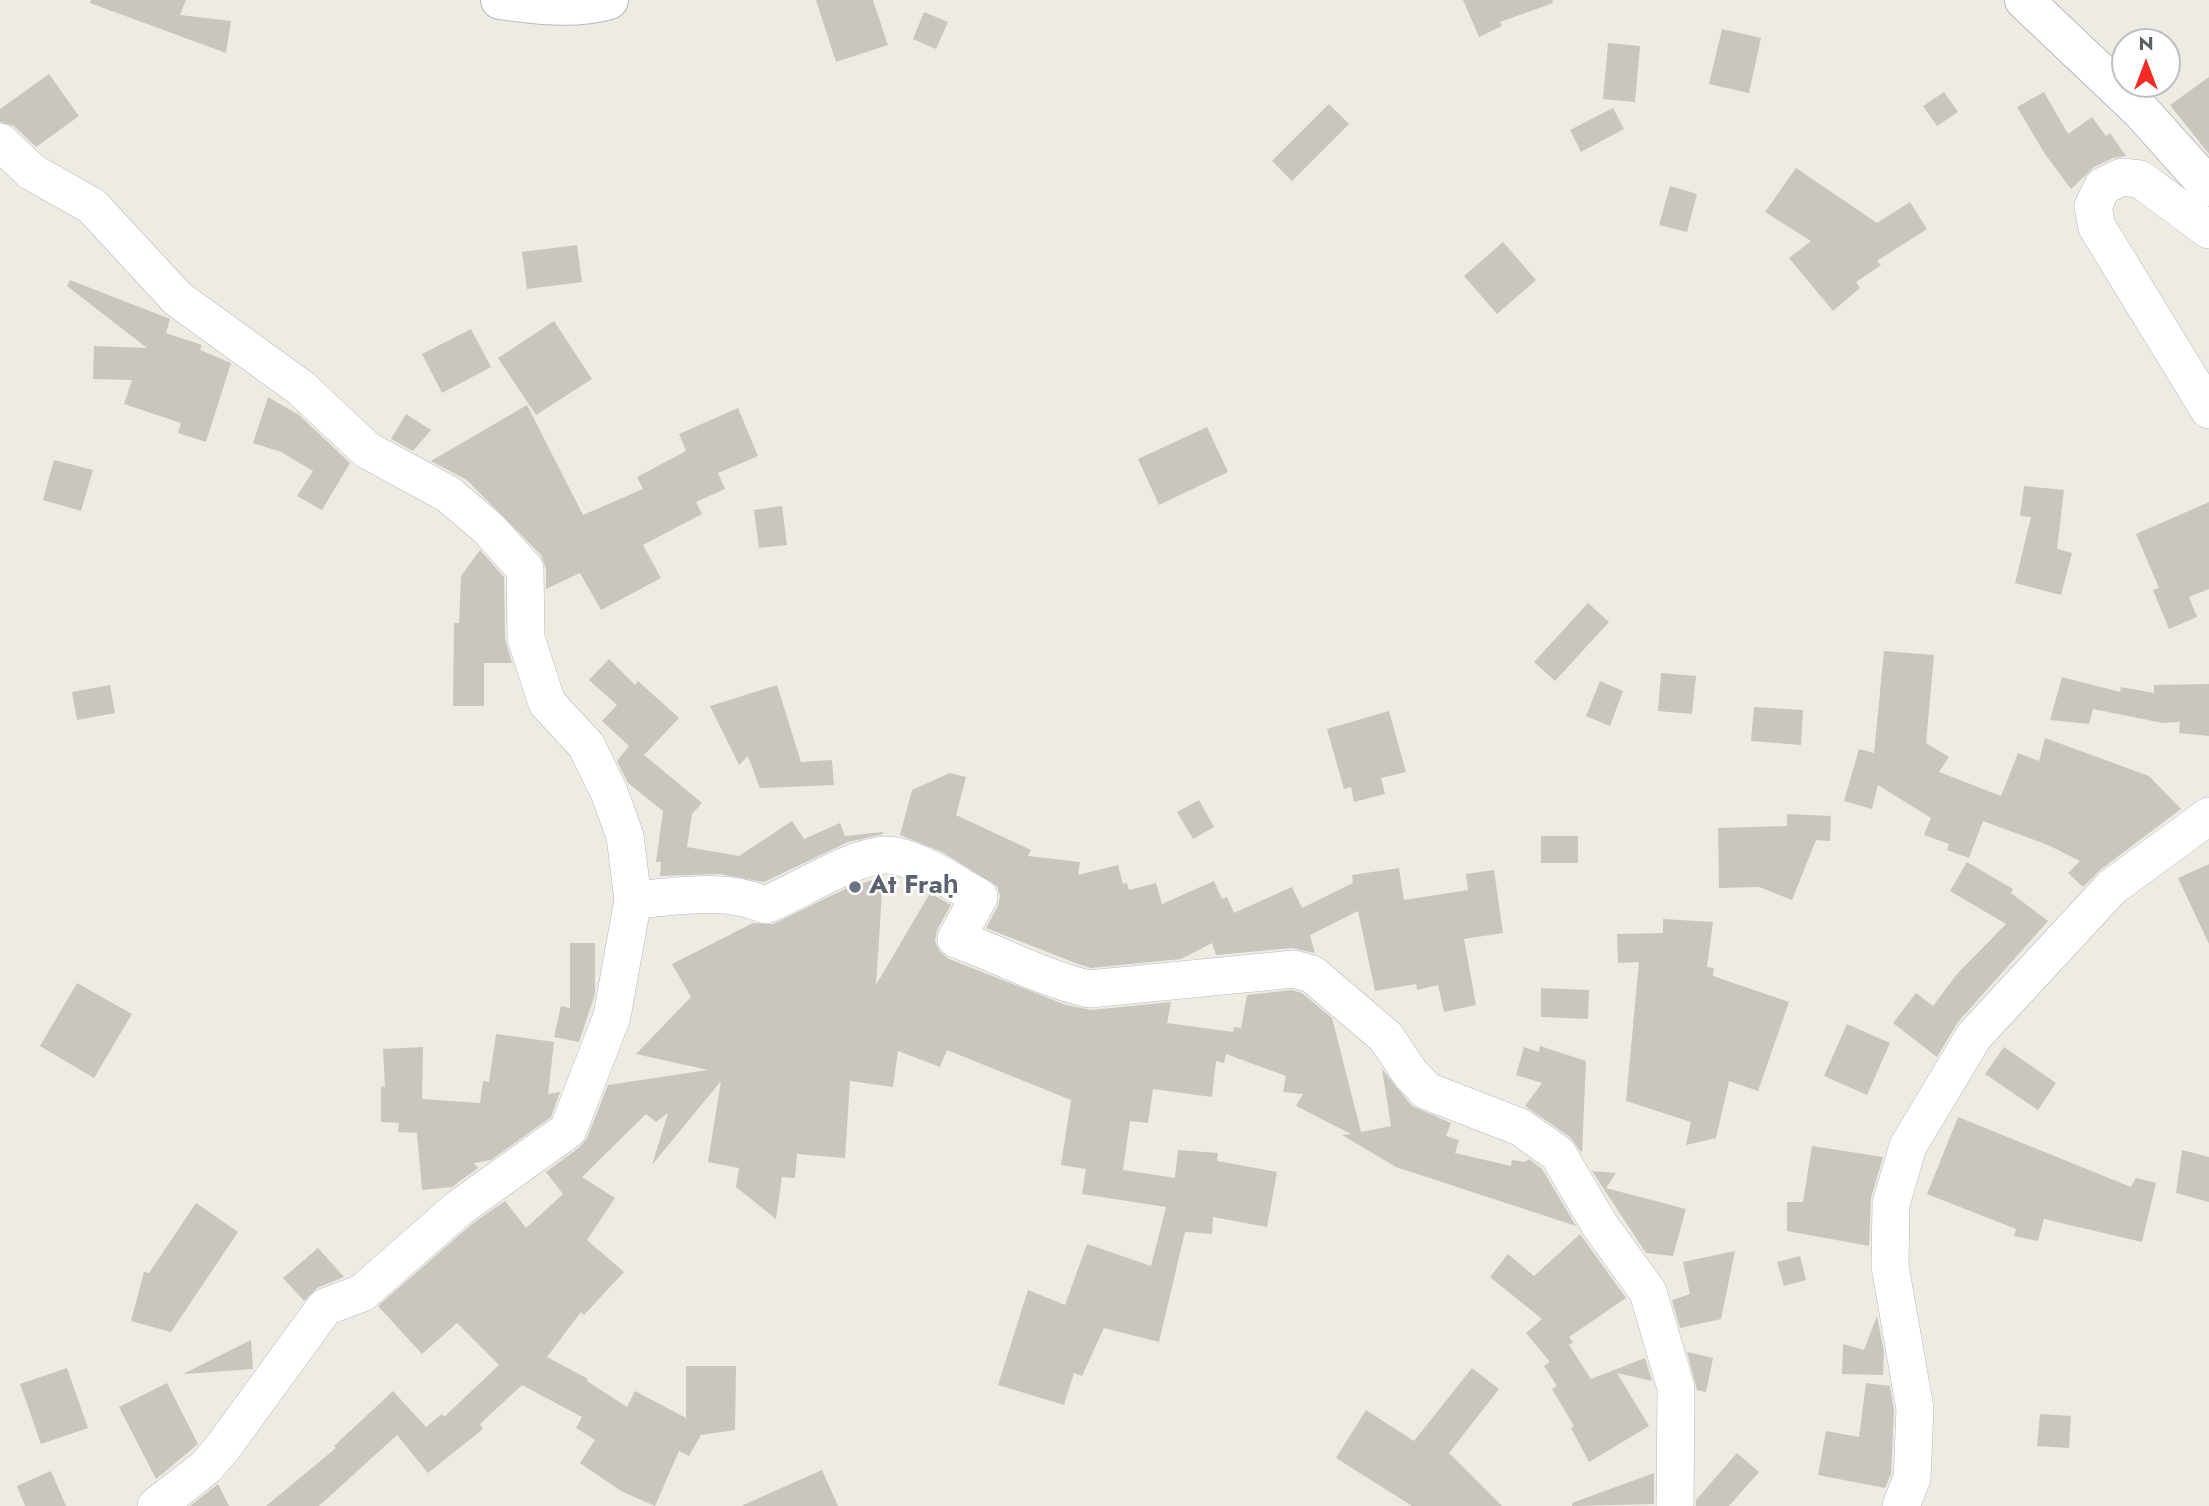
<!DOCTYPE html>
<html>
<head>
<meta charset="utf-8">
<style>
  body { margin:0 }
  #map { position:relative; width:2209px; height:1506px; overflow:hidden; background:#eeebe2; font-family:Jost,sans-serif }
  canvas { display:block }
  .north { position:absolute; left:2111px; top:28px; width:70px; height:70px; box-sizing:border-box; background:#fff; border:2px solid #bdbfc1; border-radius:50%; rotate:0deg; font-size:19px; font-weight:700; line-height:28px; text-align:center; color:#5b5f64 }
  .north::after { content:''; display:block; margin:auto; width:24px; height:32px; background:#f42a23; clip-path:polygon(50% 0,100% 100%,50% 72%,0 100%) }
</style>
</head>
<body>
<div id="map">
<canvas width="2209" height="1506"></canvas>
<div class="north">N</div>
</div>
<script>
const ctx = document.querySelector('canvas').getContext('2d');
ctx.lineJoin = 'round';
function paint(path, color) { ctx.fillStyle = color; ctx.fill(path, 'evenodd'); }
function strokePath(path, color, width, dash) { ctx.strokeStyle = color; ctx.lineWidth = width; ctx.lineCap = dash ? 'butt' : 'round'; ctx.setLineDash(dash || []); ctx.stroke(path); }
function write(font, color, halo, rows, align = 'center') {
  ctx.font = font + ' Jost,sans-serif'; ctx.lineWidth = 5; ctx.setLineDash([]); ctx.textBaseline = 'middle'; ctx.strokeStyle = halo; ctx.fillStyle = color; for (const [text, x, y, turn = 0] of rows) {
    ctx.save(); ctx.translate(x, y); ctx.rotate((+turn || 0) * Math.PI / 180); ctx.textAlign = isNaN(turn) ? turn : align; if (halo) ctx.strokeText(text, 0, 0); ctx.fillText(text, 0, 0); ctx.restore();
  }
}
paint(new Path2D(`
  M91 0H186L180 15 231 21 226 53 90 3Z
  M816 0H873L888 45 836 62Z
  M1463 0H1552L1553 3 1500 22 1502 26 1479 37Z
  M924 12 948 22 936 49 913 39Z
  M1722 29 1761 38 1749 93 1709 84Z
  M1608 43 1640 46 1635 102 1603 99Z
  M49 74 79 116 36 147 14 126 0 122V109Z
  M2209 77V154L2170 105Z
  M1944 92 1958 112 1937 126 1923 106Z
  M2044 92 2068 134 2092 117 2106 136 2110 133 2126 156 2113 158 2094 167 2071 189 2045 154 2017 107Z
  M1329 104 1349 124 1292 181 1272 161Z
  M1613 108 1624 129 1581 152 1570 130Z
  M1796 168 1877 223 1910 202 1927 229 1877 261 1881 265 1856 282 1860 288 1833 311 1789 258 1811 241 1765 212Z
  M1670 186 1697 194 1687 232 1659 225Z
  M1503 242 1536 280 1497 314 1464 276Z
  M577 245 582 282 527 289 522 252Z
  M70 280 170 319 166 333 202 345 200 350 231 363 206 442 178 433 181 423 124 404 132 380 93 379 94 346 147 348 67 286Z
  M554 321 592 379 536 415 498 358Z
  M471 329 491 367 442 393 422 354Z
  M268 397 299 415 350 463 322 510 297 496 313 471 281 452 253 443Z
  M527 405 583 515 643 489 637 477 686 451 679 434 738 408 758 456 718 473 725 489 696 502 702 514 643 545 661 578 601 610 580 573 546 589V569L541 555 467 480 431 461Z
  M406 414 431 430 413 451 391 439Z
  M1207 427 1228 472 1159 505 1138 459Z
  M54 460 93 470 81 511 43 500Z
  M2024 486 2064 490 2057 549 2072 553 2061 595 2015 583 2031 517 2020 516Z
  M2209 502V589L2189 597 2197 617 2169 629 2153 590 2159 588 2136 534Z
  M782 506 787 545 759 548 754 510Z
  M480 550 504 577 505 639 512 663H484V706H453L454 623H459L461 576Z
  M1588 603 1609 622 1555 681 1534 662Z
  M1884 651 1934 655 1926 743 1949 757 1939 772 2001 796 2018 753 2039 761 2045 738 2149 776 2181 809 2100 870 2083 887 2068 873 2080 861 2048 845 1983 821 1969 858 1947 850 1949 844 1924 835 1931 818 1878 785 1872 809 1844 801 1859 749 1874 753Z
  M609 659 635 685 638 681 679 718 644 755 702 803 692 814 687 847 739 856 792 821 804 839 840 823 845 836 883 832V834L848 842 764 882 719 874 660 876 661 862H656L663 811 628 783 617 761 629 746 602 721 617 705 589 680Z
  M1661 673 1696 676 1692 714 1658 711Z
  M2062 677 2120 692 2121 687 2154 693V685L2209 684V736L2179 733 2180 722 2163 723 2093 709 2089 724 2050 720Z
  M1600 681 1623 691 1610 726 1586 716Z
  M110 685 115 713 77 720 72 692Z
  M777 685 801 762 832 760 834 785 760 788 748 756 739 765 710 706Z
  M1754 707 1803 710 1801 745 1751 741Z
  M1389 711 1406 772 1381 778 1385 794 1354 802 1351 787 1344 789 1327 729Z
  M950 773 966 777 956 815 1031 850 1028 856 1080 862 1078 875 1118 865 1123 884 1127 883 1129 890 1156 883 1162 904 1214 881 1222 899 1227 897 1234 913 1292 887 1302 908 1353 883 1352 875 1399 868 1404 900 1468 890 1466 874 1494 870 1503 933 1464 939 1476 1005 1444 1012 1438 985 1417 990 1416 984 1375 991 1358 911 1310 935 1315 953 1292 948 1216 955 1212 943 1181 959 1091 968 1078 964 986 928 998 906 1000 896 997 886 942 852 900 835 912 790Z
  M1199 800 1214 827 1193 839 1177 812Z
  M1787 814 1831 816 1830 841 1816 840 1792 900 1759 887 1719 888 1718 828 1787 826Z
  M1541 836H1578V863H1541Z
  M1967 862 2013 889 2011 893 2048 921 1958 1022 1937 1057 1893 1023 1916 993 1933 1006 1957 974 2006 924 1950 891Z
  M2209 864V944L2178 878Z
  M883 877 876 985 930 893 951 905 937 930 935 941 940 952 949 959 1066 1005 1091 1010 1171 1002 1167 1023 1233 1032 1234 1027 1241 1028 1247 995 1292 990 1302 993 1332 1018 1361 1132 1391 1126 1382 1069 1412 1106 1451 1123 1446 1136 1459 1140 1455 1153 1511 1166 1512 1160 1525 1162 1529 1159 1542 1169 1576 1226 1396 1167 1342 1135 1351 1134 1296 1106 1303 1094 1283 1092 1286 1076 1226 1054 1224 1063 1216 1061 1212 1097 1153 1089 1148 1123 1130 1121 1123 1170 1175 1178 1178 1150 1218 1153 1217 1161 1277 1172 1267 1227 1213 1217 1212 1234 1185 1232 1159 1342 1104 1328 1082 1376 1074 1373 1064 1405 998 1385 1028 1290 1065 1305 1087 1244 1151 1266 1166 1207 1082 1194 1086 1169 1061 1165 1071 1100 947 1050 940 1067 898 1051 893 1087 850 1081 845 1158 797 1154 795 1178 782 1177 776 1219 736 1187 739 1168 708 1162 721 1081 652 1165 668 1113 656 1122 646 1114 582 1177 615 1198 587 1240 624 1272 584 1315 581 1312 547 1357 588 1379 587 1381 627 1407 635 1391 686 1418V1366H736L735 1430 701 1435 689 1456 679 1451 655 1506 621 1491 580 1463 595 1440 576 1428 582 1417 522 1385 480 1424 483 1429 428 1473 397 1435 319 1506H266L336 1448 334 1446 393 1391 426 1427 442 1414 444 1417 499 1365 457 1323 422 1354 378 1306 472 1224 505 1201 526 1228 563 1194 546 1172 580 1147 587 1138 608 1085 708 1070 636 1054 691 997 672 964 753 923 773 924 849 887Z
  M1663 919 1713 922 1707 967 1714 968 1713 976 1789 1002 1758 1091 1729 1081 1716 1138 1686 1145 1691 1122 1626 1101 1639 962 1618 963 1617 934 1663 933Z
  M570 943H595V994L579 1042 554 1037 561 1006 570 1008Z
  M77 983 132 1014 94 1078 40 1046Z
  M1541 988 1589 990 1588 1019 1541 1017Z
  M1847 1024 1890 1043 1867 1095 1824 1076Z
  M496 1034 554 1042 548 1094 560 1092 551 1117 491 1160 474 1163 478 1168 452 1187 422 1190 417 1133 398 1132 399 1123 381 1122V1086L385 1087 383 1049 423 1047 422 1099 480 1103 483 1081 489 1082Z
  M1540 1046 1586 1061 1582 1153 1570 1137 1525 1106 1542 1083 1516 1075 1524 1047 1539 1052Z
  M2004 1047 2056 1083 2038 1110 1985 1074Z
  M1958 1117 2131 1187 2136 1178 2156 1183 2142 1242 2044 1219 2038 1241 2014 1236 2016 1229 1927 1194Z
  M1812 1146 1883 1157 1871 1198 1869 1246 1787 1231V1202H1803Z
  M2182 1150 2209 1157V1202L2176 1193Z
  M1592 1171 1616 1173 1606 1188 1686 1209 1673 1256 1646 1253Z
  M196 1203 238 1232 171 1332 131 1321 144 1272 149 1273Z
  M1580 1234 1626 1298 1569 1337 1573 1342 1569 1345 1591 1379 1645 1358 1652 1381 1617 1373 1649 1426 1589 1462 1571 1428 1574 1426 1552 1389 1557 1386 1544 1366 1550 1362 1526 1333 1542 1319 1490 1277 1508 1254 1534 1276Z
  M318 1248 344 1277 317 1288 304 1301 283 1278Z
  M1735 1251 1721 1319 1680 1328 1672 1300 1690 1294 1683 1262Z
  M1800 1256 1806 1280 1784 1286 1777 1262Z
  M1877 1316 1884 1352 1883 1375 1842 1374 1843 1344 1864 1350Z
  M251 1340 253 1369 185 1374V1373Z
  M1687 1352 1713 1358 1706 1392 1697 1390Z
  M67 1368 88 1428 41 1444 20 1384Z
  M1472 1368 1499 1389 1449 1453 1502 1506H1412L1336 1458 1366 1410 1414 1441Z
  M167 1383 198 1444 156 1479 119 1407Z
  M1866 1383 1890 1386 1894 1410 1891 1474 1885 1488 1818 1475 1826 1431 1859 1437Z
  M2040 1414 2071 1416 2069 1448 2037 1446Z
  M1737 1453 1759 1472 1729 1506H1696V1500Z
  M822 1470 838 1506H741Z
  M51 1471 66 1506H25L17 1486Z
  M1654 1473V1504L1572 1506V1503Z
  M218 1484 229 1506H190Z`), '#c9c6bf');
const minor = new Path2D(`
  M0 142 32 172 92 206 178 299 301 388 367 450 448 494 488 528 525 569 526 638 547 703 586 745 609 792 625 836 633 900 612 1016 568 1130 459 1208 362 1293 325 1307 223 1447 206 1467 156 1506
  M2209 230 2140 179 2122 177 2103 186 2093 206 2097 227 2209 410
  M633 900C676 897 725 887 765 905 799 892 850 857 885 855 912 854 955 884 979 897L956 939C1001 955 1042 978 1089 989L1294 969 1312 974 1386 1037 1410 1073 1427 1091 1520 1127 1558 1154 1599 1224 1648 1292 1676 1388 1675 1506
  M1901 1506 1912 1478 1915 1409 1890 1266 1891 1204 1908 1146 1974 1036 2112 887 2209 816`);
const secondary = new Path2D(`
  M500 0C534 5 576 10 609 0
  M2024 0 2141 111 2209 187`);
strokePath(minor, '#b5b9be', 38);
strokePath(secondary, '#b6bac0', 40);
strokePath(minor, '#fff', 37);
strokePath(secondary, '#fff', 38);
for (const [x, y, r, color] of [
  [855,887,7,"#6b7280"]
]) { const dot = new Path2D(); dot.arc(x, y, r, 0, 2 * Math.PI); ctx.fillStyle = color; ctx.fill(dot); strokePath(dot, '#fff', 2.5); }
write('bold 26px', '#5b616d', '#fff', [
  ["At Fraḥ",869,887]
], 'left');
</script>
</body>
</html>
